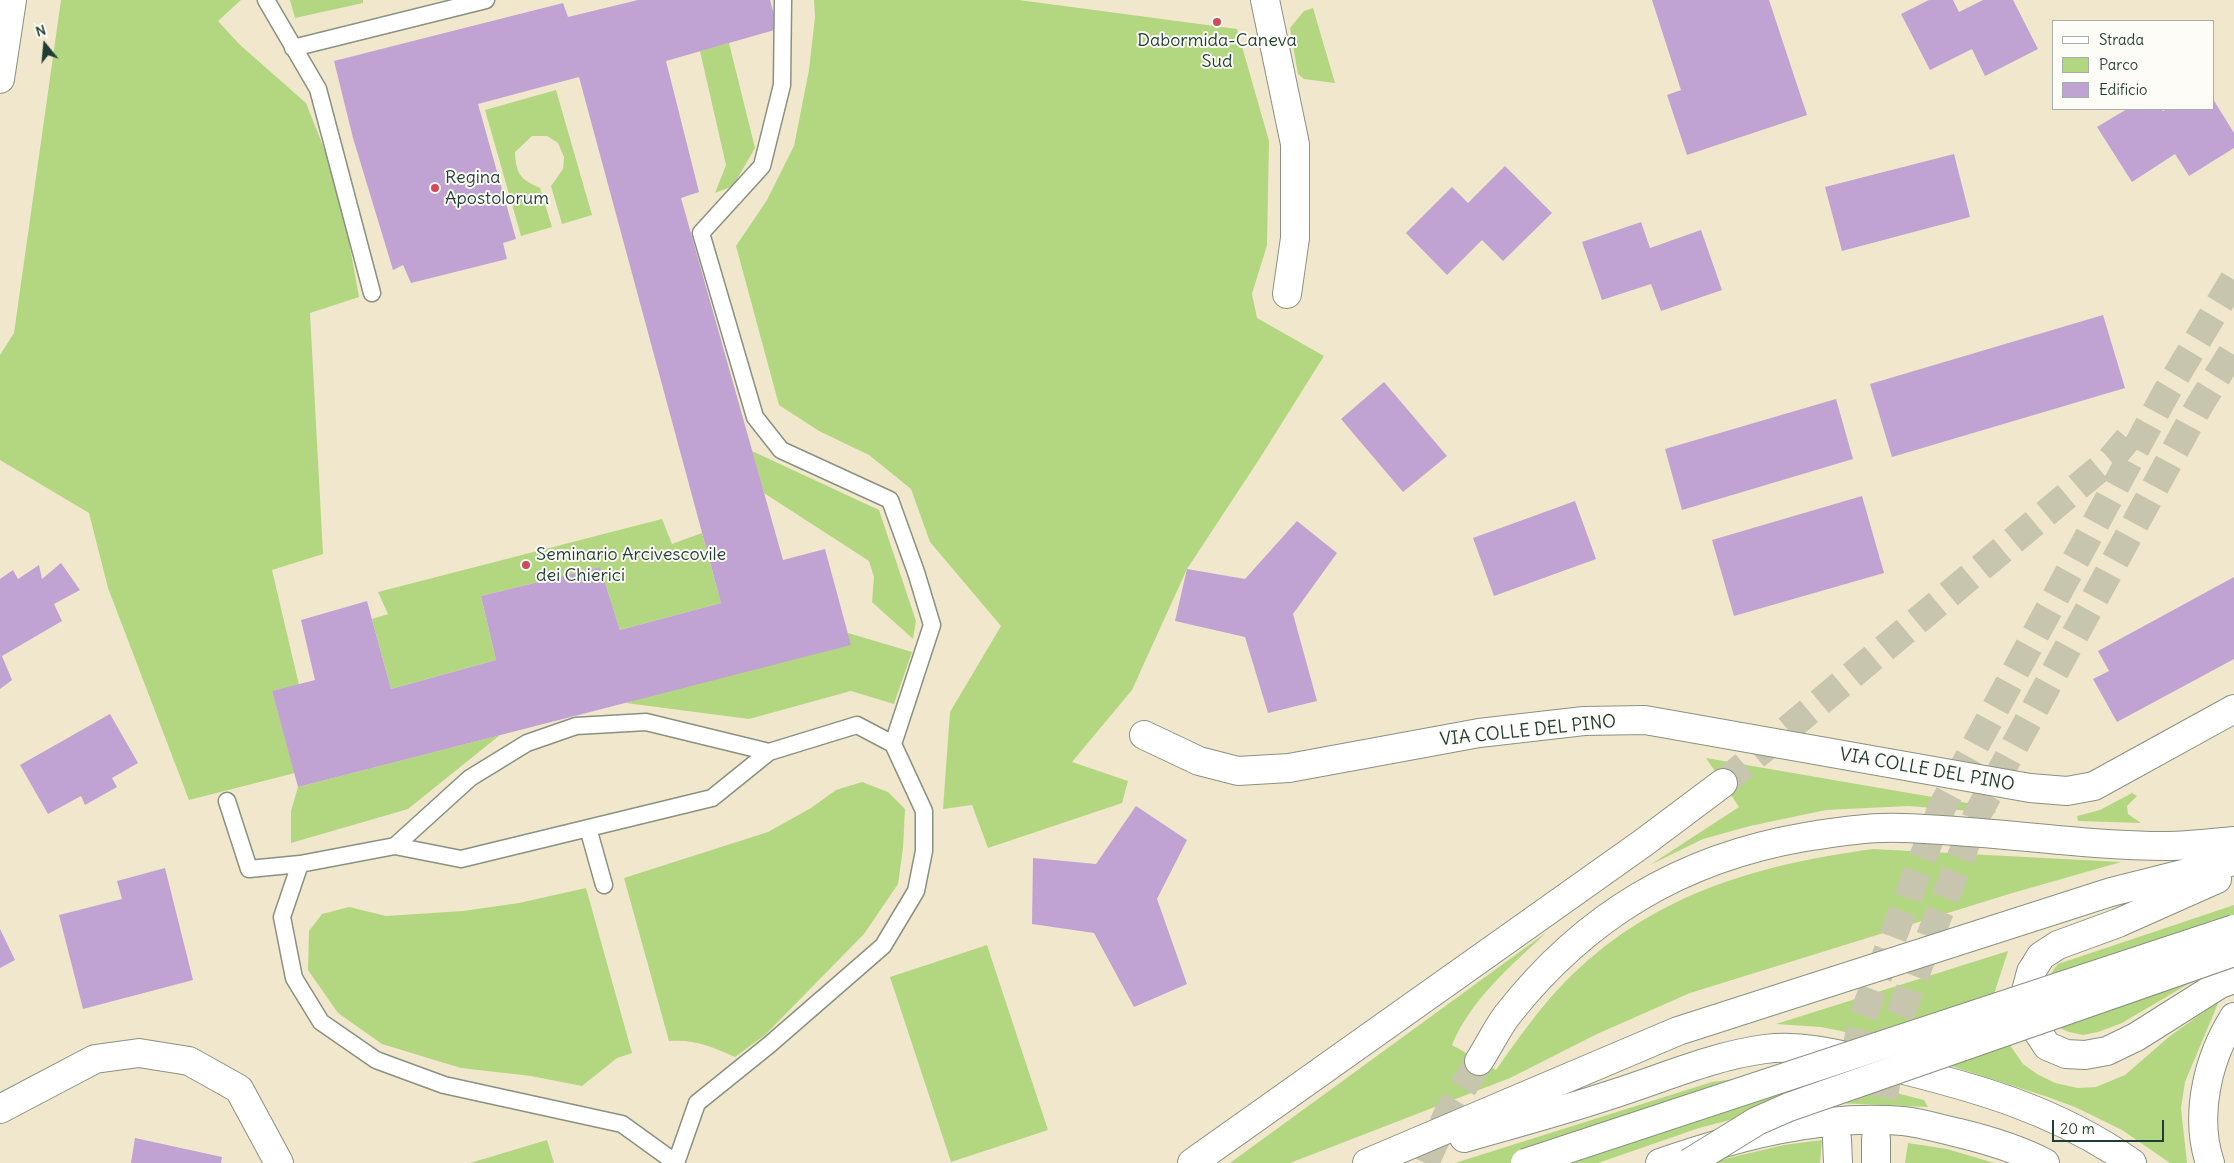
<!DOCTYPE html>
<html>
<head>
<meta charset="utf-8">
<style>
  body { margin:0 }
  #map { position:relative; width:2234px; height:1163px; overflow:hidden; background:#f1e7cc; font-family:Delius,sans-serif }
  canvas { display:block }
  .legend { position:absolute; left:2052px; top:20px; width:162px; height:90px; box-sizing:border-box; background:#fdfcf7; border:1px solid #a4b0a9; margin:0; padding:6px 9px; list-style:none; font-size:15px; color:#1f3d34 }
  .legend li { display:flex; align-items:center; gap:10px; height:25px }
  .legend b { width:25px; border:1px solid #a4b0a9 }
  .north { position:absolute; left:20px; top:20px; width:50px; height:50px; -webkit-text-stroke:4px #fdfcf7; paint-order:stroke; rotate:343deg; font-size:14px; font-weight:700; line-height:20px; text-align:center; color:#1f3d34 }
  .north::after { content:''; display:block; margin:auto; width:18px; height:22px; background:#1f3d34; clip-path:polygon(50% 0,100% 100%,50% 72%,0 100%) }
  .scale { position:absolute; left:2052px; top:1120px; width:112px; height:22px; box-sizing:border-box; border:2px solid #1f3d34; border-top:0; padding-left:6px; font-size:15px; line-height:18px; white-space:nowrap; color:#1f3d34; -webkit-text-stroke:4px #fdfcf7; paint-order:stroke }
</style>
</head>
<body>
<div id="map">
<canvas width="2234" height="1163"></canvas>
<ul class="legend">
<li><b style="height:6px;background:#fff"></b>Strada</li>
<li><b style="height:14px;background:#b3d780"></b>Parco</li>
<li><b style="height:14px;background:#c0a3d2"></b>Edificio</li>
</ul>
<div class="north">N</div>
<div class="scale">20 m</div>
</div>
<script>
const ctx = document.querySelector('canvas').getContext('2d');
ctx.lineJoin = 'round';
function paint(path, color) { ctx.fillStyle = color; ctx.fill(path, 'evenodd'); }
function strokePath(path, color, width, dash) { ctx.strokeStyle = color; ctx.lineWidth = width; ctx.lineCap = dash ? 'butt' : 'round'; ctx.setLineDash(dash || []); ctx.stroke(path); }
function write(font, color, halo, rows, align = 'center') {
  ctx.font = font + ' Delius,sans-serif'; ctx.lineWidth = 4; ctx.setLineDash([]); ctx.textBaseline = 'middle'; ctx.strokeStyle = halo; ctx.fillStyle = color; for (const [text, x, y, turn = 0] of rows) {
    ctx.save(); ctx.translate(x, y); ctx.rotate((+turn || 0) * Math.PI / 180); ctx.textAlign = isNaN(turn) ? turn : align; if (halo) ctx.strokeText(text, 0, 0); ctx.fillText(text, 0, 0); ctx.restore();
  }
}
paint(new Path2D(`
  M61 0H241L218 21 239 44 306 103 327 156 348 236 359 297 310 313 323 554 272 570 299 685 272 691 295 773 189 800 108 588 89 513 0 460V355L14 333Z
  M290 0H363V3L295 18Z
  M814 0H1019L1237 29 1269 141 1267 245 1252 294 1257 318 1324 356 1260 458 1187 569 1132 690 1072 762 1128 781 1122 803 988 848 972 805 943 809 950 712 1001 626 930 542 911 489 869 455 819 431 779 405 736 246 767 200 794 146 809 70 815 17Z
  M1313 8 1335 83 1304 79 1298 74 1290 28 1304 11Z
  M729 43 755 148 733 186 715 193 726 165 700 51Z
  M556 90 592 215 562 224 551 186 563 169 564 157 558 143 547 136H532L515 152C516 174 520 179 540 188L552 227 521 236 485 110Z
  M752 451 879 510 916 621 913 639 872 602 874 577 869 561 764 493Z
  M662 519 672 544 702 533 721 603 620 630 600 567 481 596 496 660 391 689 372 619 388 614 378 592Z
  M848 633 912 652 894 704 851 691 749 719 626 703Z
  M500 735 408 809 291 843V811L298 787Z
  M1706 758 1996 808 1995 813 1909 806 1826 810 1750 826 1703 839 1650 865 1739 807Z
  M862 782 888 792 905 809 903 848 898 884 864 934 765 1035 735 1057C713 1047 694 1039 669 1041L624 878 768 832 811 808 836 790Z
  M2132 793 2137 796 2127 806 2128 814 2141 823 2078 821 2077 816 2100 810Z
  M1873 849 2121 862 2009 894 1690 993 1597 1034 1510 1078 1290 1163H1230L1547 932C1511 966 1471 999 1452 1045L1496 1070C1517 1040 1538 1010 1564 983 1650 895 1755 865 1873 849Z
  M586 888 632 1053 617 1058 582 1086 531 1076 461 1068 382 1044 338 1013 308 970 309 931 322 914 349 907 386 916 463 911 519 903Z
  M2234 905V957L2122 1023 2098 1032 2083 1035 2069 1032 2057 1027C2050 1001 2039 986 2058 964Z
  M987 945 1048 1130 951 1162 890 977Z
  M2008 951 1994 994 2005 1038 2023 1064 2037 1074 2055 1083 2078 1088 2096 1087 2125 1075 2170 1036 2219 1001 2185 1082 2181 1108 2187 1163H2170L2122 1130 2075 1107 2045 1096 1841 1031 1821 1027 1776 1024Z
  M1788 1072 1833 1077 1924 1100 1928 1107 1837 1103 1749 1115 1699 1128 1598 1163H1455L1712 1082Z
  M547 1140 554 1163H470Z
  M1822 1140 1820 1163H1707L1784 1145Z
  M1908 1143 1947 1149 1994 1163H1905Z`), '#b3d780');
paint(new Path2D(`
  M638 0H770L778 29 666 61 699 192 681 198 783 560 825 549 851 645 298 787 272 691 315 680 301 620 367 601 391 689 496 660 481 596 600 567 620 630 721 603 579 77 478 104 516 239 503 243 507 259 411 283 403 265 393 270 353 138 334 61 563 3 568 17Z
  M1652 0H1769L1807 115 1687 155 1667 95 1681 90Z
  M1929 0H1953L1959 12 1983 0H2013L2038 49 1985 76 1972 49 1930 70 1901 14Z
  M2213 99 2234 133V148L2189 176 2175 154 2132 182 2097 127 2127 109H2161L2163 111 2167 109H2213Z
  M1954 154 1970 217 1842 251 1825 187Z
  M1505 166 1552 213 1503 261 1482 240 1447 275 1406 233 1452 187 1468 203Z
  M1641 222 1650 248 1701 230 1722 290 1661 311 1651 284 1602 300 1582 242Z
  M2103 315 2125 388 1892 457 1870 384Z
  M1384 382 1447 456 1403 492 1341 419Z
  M1836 399 1853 459 1682 510 1665 449Z
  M1862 496 1884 573 1734 616 1712 540Z
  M1575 501 1596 559 1494 596 1473 538Z
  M1297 521 1337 553 1293 614 1317 701 1268 713 1245 637 1175 621 1187 569 1245 579Z
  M61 563 80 590 54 604 62 621 2 656 12 680 0 689V579L13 570 18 579 39 565 42 579Z
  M2234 577V659L2117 722 2093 679 2109 671 2098 651Z
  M110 714 138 763 112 778 117 787 85 805 81 796 48 814 20 765Z
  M1136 806 1187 840 1157 899 1187 984 1134 1007 1094 933 1032 924 1033 858 1096 864Z
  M165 868 193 980 83 1009 59 915 122 899 117 881Z
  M0 929 15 960 0 968Z
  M135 1138 222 1157 221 1163H131Z`), '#c0a3d2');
strokePath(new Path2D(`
  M1425 1163 1448 1113 1479 1061`), '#c7c5ae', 28, [28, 14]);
strokePath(new Path2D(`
  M1723 783 2111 459 2131 435
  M1837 1139 1863 1016 1942 807 2167 391 2234 279
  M1876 1139 1898 1020 1977 815 2199 406 2234 349`), '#c7c5ae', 28, [28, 14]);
const service = new Path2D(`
  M266 0 318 89 372 293
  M783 0 782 85 762 166 701 233 755 417 781 450 890 500 916 572 932 625 893 744
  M293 48 486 0
  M227 801 249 869 300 864 395 846 461 859 712 798 769 752 857 725 893 744 924 811V851L916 891 883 946 769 1045 697 1103 676 1163 622 1124 444 1085 376 1060 321 1022 294 978 282 917 300 864
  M588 828 604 885
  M395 846 470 778 527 743 576 726 646 722 769 752`);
const minor = new Path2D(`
  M1265 0 1295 144V238L1287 294
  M1144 735 1199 761 1238 771 1289 768 1479 733 1584 721 1645 720 2030 788 2067 791 2094 786 2234 709`);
const secondary = new Path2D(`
  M0 79 12 0`);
const primary = new Path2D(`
  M2217 879 2118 923 2058 945 2041 956 2031 972 2026 991 2027 1007 2038 1032 2047 1046 2066 1054 2085 1055 2107 1051 2136 1037 2220 984 2234 979
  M1479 1061C1489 1046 1497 1028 1508 1014 1585 916 1682 858 1805 837 1836 832 1869 827 1901 828 1990 830 2078 846 2167 846 2189 846 2212 843 2234 841
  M0 1109 95 1059 139 1053 189 1061 239 1089 279 1163
  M1464 1138C1513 1124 1562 1111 1610 1095 1661 1079 1712 1056 1765 1049 1806 1044 1845 1056 1884 1065 1974 1087 2055 1109 2132 1163
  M1367 1163 1678 1031 2111 892 2234 861
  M2210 1163C2194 1115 2208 1058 2234 1017`);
const motorway = new Path2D(`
  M1837 1139 1838 1163
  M1876 1139V1163
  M1192 1163 1643 843 1723 783
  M1660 1163C1738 1136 1820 1114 1903 1121 1922 1123 1941 1129 1959 1133 1988 1140 2018 1149 2045 1163`);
strokePath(service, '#889280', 19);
strokePath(minor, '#889280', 30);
strokePath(secondary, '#889280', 30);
strokePath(primary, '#889280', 30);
strokePath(motorway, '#889280', 30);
strokePath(service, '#fff', 16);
strokePath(minor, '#fff', 28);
strokePath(secondary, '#fff', 28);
strokePath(primary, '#fff', 28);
strokePath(motorway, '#fff', 28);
const primaryBridge = new Path2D(`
  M1525 1163 2234 929`);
const motorwayBridge = new Path2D(`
  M1689 1163 1757 1121 1789 1107 2234 952`);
strokePath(primaryBridge, '#889280', 30, []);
strokePath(motorwayBridge, '#889280', 30, []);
strokePath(primaryBridge, '#fff', 28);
strokePath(motorwayBridge, '#fff', 28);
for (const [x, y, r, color] of [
  [1217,22,5,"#d1495b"],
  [435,188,5,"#d1495b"],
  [526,565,5,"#d1495b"]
]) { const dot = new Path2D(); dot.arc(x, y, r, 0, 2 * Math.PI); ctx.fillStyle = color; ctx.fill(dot); strokePath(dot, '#fdfcf7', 2); }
write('18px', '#1f3d34', '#fdfcf7', [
  ["Dabormida-Caneva",1217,41,"center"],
  ["Sud",1217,62,"center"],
  ["Regina",445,178],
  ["Apostolorum",445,199],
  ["Seminario Arcivescovile",536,555],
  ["dei Chierici",536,576]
], 'left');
write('18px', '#1f3d34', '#fdfcf7', [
  ["VIA COLLE DEL PINO",1528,731,-6],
  ["VIA COLLE DEL PINO",1927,770,10]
]);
</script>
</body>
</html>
